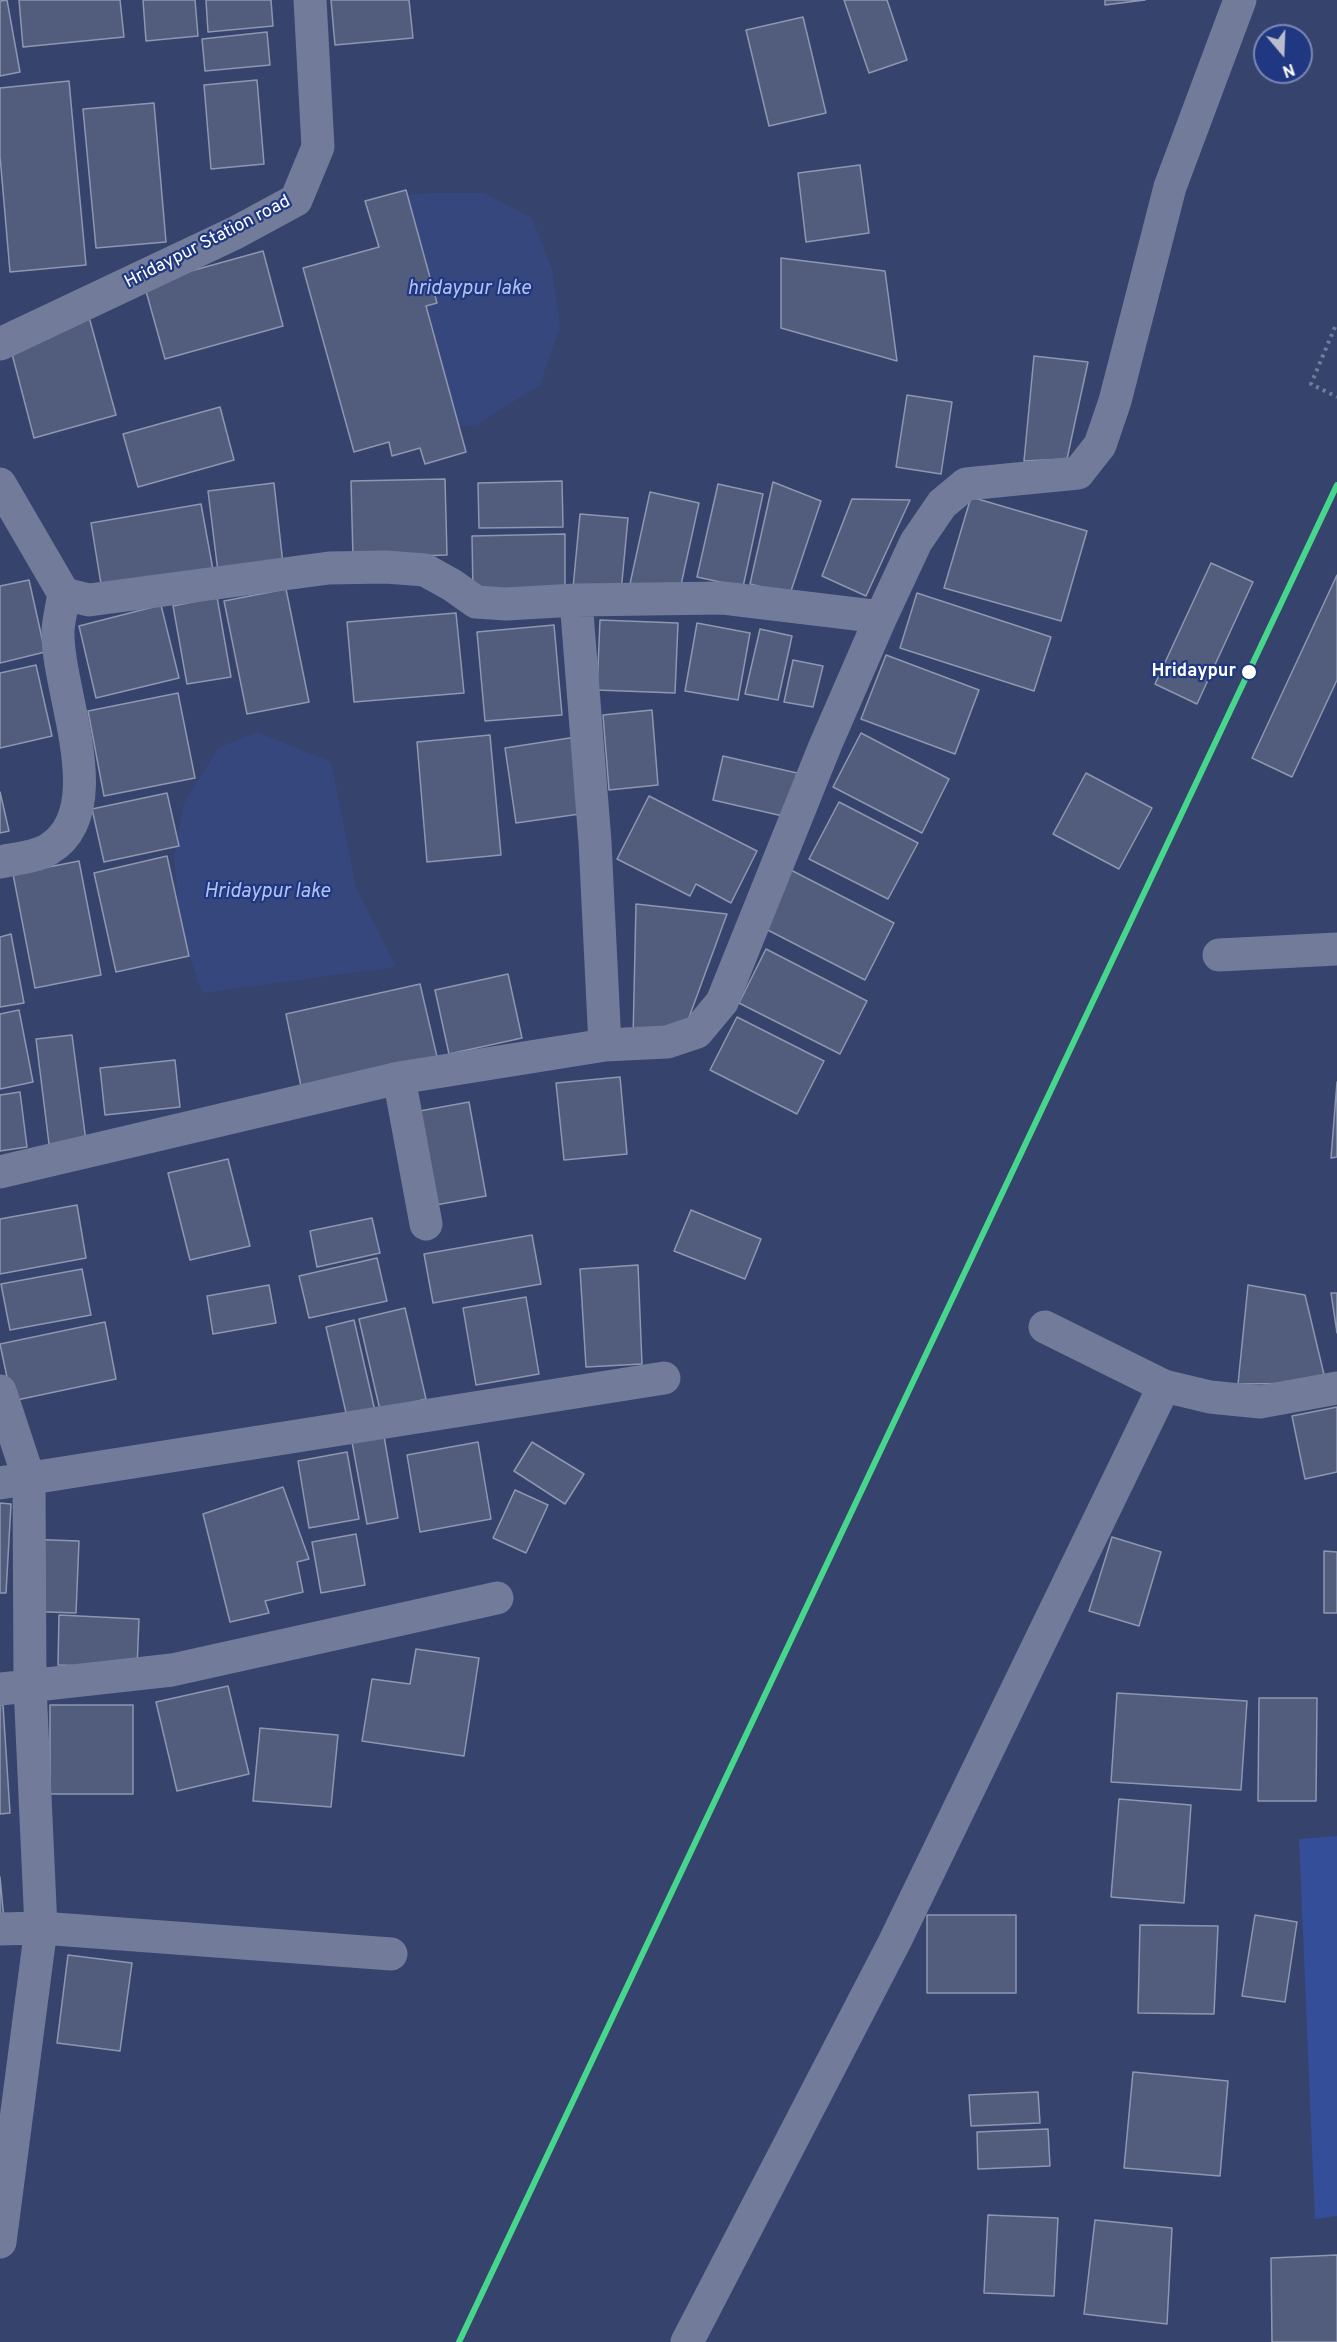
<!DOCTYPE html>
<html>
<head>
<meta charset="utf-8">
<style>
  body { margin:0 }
  #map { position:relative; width:1337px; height:2342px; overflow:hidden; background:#36436c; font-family:Overpass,sans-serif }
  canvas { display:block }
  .north { position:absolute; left:1253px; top:24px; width:60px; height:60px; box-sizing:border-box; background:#203882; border:2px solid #7988b4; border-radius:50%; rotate:161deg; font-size:16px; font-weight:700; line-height:24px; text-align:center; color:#fff }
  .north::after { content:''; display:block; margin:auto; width:21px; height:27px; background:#b9bdcc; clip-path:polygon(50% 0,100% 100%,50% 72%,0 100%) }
</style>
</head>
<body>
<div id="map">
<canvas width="1337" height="2342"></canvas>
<div class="north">N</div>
</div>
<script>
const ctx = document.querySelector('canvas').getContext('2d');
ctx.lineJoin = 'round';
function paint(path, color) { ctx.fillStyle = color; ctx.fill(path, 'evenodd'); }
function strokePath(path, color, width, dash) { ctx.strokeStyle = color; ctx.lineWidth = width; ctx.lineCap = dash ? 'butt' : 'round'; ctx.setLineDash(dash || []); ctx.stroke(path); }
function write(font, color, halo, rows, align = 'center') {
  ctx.font = font + ' Overpass,sans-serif'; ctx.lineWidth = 4.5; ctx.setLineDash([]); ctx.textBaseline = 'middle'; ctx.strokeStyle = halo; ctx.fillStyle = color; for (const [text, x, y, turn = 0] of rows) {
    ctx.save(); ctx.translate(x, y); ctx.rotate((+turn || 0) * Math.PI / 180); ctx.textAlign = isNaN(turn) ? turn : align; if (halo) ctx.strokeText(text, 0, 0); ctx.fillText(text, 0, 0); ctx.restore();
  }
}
paint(new Path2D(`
  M1337 1836V2216L1315 2219 1299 1839Z`), '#344e99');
paint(new Path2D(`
  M431 193H484L532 218 552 269 560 327 540 385 476 425 406 434 369 197Z
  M257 732 331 762 356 888 396 967 202 993 181 931 174 856 184 803 218 748Z`), '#35477c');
const building = new Path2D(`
  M7 0 20 72 0 76V1Z
  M19 0H120L124 37 23 47Z
  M143 0H195L198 36 146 41Z
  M206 0H271L273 26 208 32Z
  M331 0H409L413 38 335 45Z
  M844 0H887L907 60 869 73Z
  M1105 0H1145L1105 5Z
  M803 17 826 113 769 126 746 30Z
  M267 32 270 65 205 71 202 39Z
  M257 80 264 164 211 169 204 85Z
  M69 81 86 265 10 272 0 156V88Z
  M154 103 166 242 96 248 83 109Z
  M860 165 869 233 806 242 798 173Z
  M406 190 437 303 426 306 466 452 425 464 420 448 392 456 389 442 354 452 303 268 379 247 365 201Z
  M263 251 283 326 165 359 144 284Z
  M781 258 885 271 897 361 781 328Z
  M89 317 116 415 34 438 11 350Z
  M1034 356 1088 362 1067 459 1024 461Z
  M907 395 952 402 941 474 896 467Z
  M220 407 234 460 138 487 123 434Z
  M445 479 447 555 353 558 351 481Z
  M562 481 563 527 479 528 478 483Z
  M773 482 821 501 790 594 750 584Z
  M274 483 283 564 218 572 208 491Z
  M718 484 763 494 743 587 697 577Z
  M650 492 699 503 679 594 630 584Z
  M971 497 1087 531 1061 621 944 588Z
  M852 499 910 500 866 596 822 576Z
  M201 504 213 570 102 590 91 523Z
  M580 514 628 518 621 592 573 588Z
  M565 534V591L473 593 472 536Z
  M1211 563 1253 582 1197 704 1155 684Z
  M1337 575V680L1292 777 1252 758Z
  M29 580 45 652 0 663V586Z
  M286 589 309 702 247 714 224 601Z
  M917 593 1051 637 1034 691 900 648Z
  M217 597 231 677 187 684 173 606Z
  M161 605 179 678 96 698 79 626Z
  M456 613 464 693 354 702 347 622Z
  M600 620 678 623 675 693 597 690Z
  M697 623 750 633 738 700 685 691Z
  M554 625 562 715 485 721 477 632Z
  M760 629 792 636 778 700 745 694Z
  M886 655 979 690 955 754 861 719Z
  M793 660 823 666 813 707 784 702Z
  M36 665 52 736 0 748V673Z
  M178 693 195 778 104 796 88 711Z
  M652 710 658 785 609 790 603 715Z
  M861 733 949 779 922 833 833 787Z
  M490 735 501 855 427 862 417 742Z
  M576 737 587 813 516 823 505 748Z
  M723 756 797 773 787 817 713 800Z
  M1086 773 1152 808 1119 869 1053 834Z
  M0 792 9 831 0 833Z
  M167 793 179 846 104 862 92 809Z
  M649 796 757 851 731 903 696 884 690 896 617 859Z
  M839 802 918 843 888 899 809 859Z
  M167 856 189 956 116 972 94 873Z
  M79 861 101 975 35 988 13 874Z
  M785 867 894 923 865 980 756 924Z
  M636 904 727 914 684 1031 633 1039Z
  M11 934 24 1003 0 1007V937Z
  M766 949 867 1001 840 1054 739 1003Z
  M508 974 522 1038 449 1054 435 990Z
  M420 984 438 1061 302 1091 286 1014Z
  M19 1010 33 1082 0 1089V1014Z
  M737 1017 824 1061 797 1114 710 1070Z
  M72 1035 86 1141 49 1144 36 1039Z
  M175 1060 180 1107 105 1115 100 1068Z
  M620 1077 627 1154 564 1160 556 1083Z
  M1337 1082V1157L1331 1158Z
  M20 1092 27 1147 0 1151V1095Z
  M469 1102 486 1196 430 1206 414 1112Z
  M228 1159 250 1246 190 1260 168 1173Z
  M77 1205 86 1258 0 1274V1219Z
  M691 1210 761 1239 745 1279 674 1251Z
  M372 1218 380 1253 317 1267 310 1231Z
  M532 1235 541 1284 433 1303 424 1254Z
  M377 1258 387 1301 309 1318 299 1276Z
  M638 1265 642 1364 586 1367 580 1269Z
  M82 1269 91 1315 10 1330 1 1284Z
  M269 1285 276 1323 213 1334 207 1296Z
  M1248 1285 1305 1295 1326 1383 1238 1384Z
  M1331 1293H1337V1333Z
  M526 1297 539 1374 476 1385 463 1308Z
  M405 1308 426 1399 380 1410 359 1319Z
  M354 1320 375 1411 347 1417 326 1327Z
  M105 1322 116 1379 12 1401 0 1344Z
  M1337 1407V1472L1305 1479 1292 1416Z
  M384 1436 398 1518 367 1524 352 1442Z
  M478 1442 491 1519 420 1532 407 1455Z
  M532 1442 584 1474 565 1504 514 1471Z
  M347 1452 359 1519 309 1528 298 1461Z
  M283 1487 309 1559 297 1562 303 1592 265 1601 269 1613 230 1622 203 1514Z
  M515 1490 548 1505 526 1553 493 1538Z
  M0 1503 11 1504 6 1593H0Z
  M356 1534 365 1585 321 1593 312 1542Z
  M1112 1537 1161 1552 1139 1626 1089 1611Z
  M25 1539 79 1541 76 1613 22 1611Z
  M1324 1551 1337 1552V1613H1324Z
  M59 1615 139 1619 137 1668 58 1665Z
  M416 1649 479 1658 464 1756 362 1741 372 1679 410 1684Z
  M228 1686 249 1774 177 1791 156 1702Z
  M1117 1693 1247 1701 1241 1790 1111 1782Z
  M1259 1698H1317L1316 1801H1258Z
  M0 1705H3L10 1813 0 1814Z
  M50 1705H133V1794H50Z
  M260 1728 338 1735 331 1807 253 1801Z
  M1119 1799 1191 1805 1184 1903 1111 1897Z
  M0 1877 4 1920H0Z
  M927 1915H1016V1993H927Z
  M1255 1915 1297 1922 1285 2002 1242 1996Z
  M1140 1925 1218 1926 1214 2014 1138 2013Z
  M68 1955 132 1963 120 2051 57 2043Z
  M1133 2072 1228 2081 1220 2176 1124 2168Z
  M1038 2092 1040 2123 971 2126 969 2095Z
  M1048 2129 1050 2166 978 2169 977 2132Z
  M988 2215 1058 2218 1054 2296 984 2293Z
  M1095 2220 1172 2228 1167 2324 1084 2314Z
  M1337 2255V2342H1272L1271 2258Z`);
paint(building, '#525c7d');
strokePath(building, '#8f97b0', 1.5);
strokePath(new Path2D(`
  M1335 327 1311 384 1337 397`), '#727b9a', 4, [3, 4.5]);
strokePath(new Path2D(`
  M0 484 64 594 89 600 329 568 386 567 425 570 452 585 476 602 506 604 576 600 723 598 881 617 916 542 942 504 966 484 1078 473 1100 445 1115 401 1170 187 1240 0
  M576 600 595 842 605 1045
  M0 862C14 859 37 857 49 849 113 810 56 690 58 630 59 618 62 606 64 594
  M1219 955 1337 949
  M399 1078 426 1224
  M0 1172 399 1078 605 1045 667 1042 697 1032 722 1002 825 746 881 617
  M1164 1386 1210 1397 1260 1402 1337 1388
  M0 1391 29 1479 30 1686 41 1928 0 2242
  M0 1483 664 1378
  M0 1689 172 1670 497 1598
  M0 1929 41 1928 391 1954
  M687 2342 895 1941 1164 1386 1045 1327`), '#727b9a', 33);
strokePath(new Path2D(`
  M0 344 235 233 296 200 318 147 310 0`), '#727b9a', 33);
strokePath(new Path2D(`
  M459 2342 1337 485`), '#46d78d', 6);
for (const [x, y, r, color] of [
  [1249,672,8,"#fff"]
]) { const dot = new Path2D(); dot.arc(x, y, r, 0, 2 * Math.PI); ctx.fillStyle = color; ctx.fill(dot); strokePath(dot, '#203882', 2); }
write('18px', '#fff', '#203882', [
  ["Hridaypur Station road",208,243,-27]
]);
write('bold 18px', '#fff', '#203882', [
  ["Hridaypur",1236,672]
], 'right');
write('italic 20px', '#b2c2f0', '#203882', [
  ["hridaypur lake",469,290],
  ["Hridaypur lake",267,893]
]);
</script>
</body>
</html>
